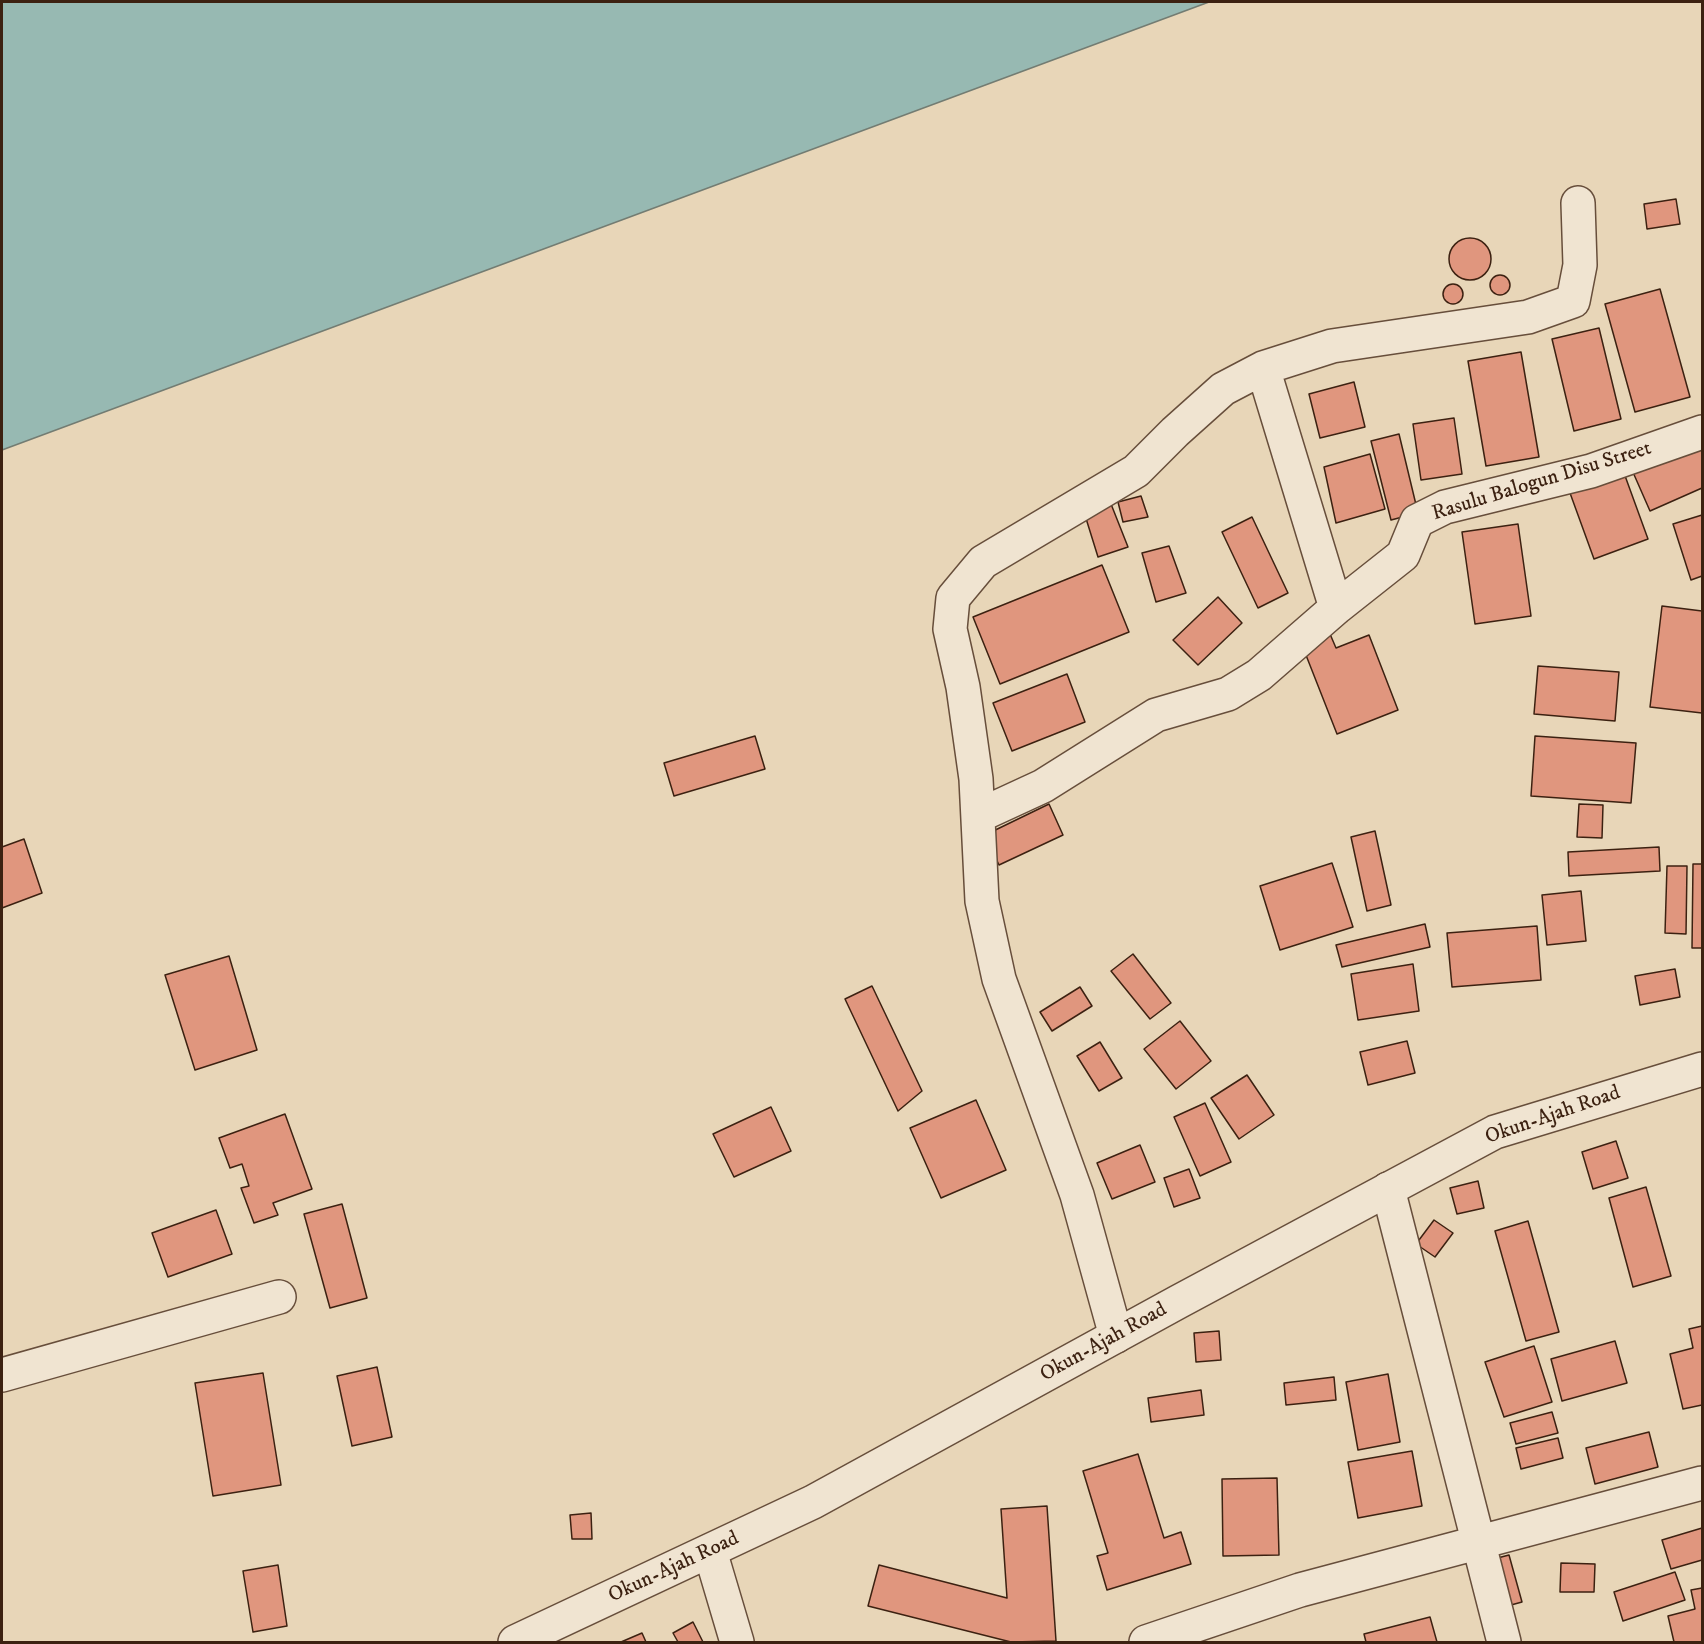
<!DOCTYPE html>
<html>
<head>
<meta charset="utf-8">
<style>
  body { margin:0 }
  #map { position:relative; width:1704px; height:1644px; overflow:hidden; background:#e8d6b8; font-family:"IM FELL DW Pica",serif }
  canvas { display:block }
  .frame { position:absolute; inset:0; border:3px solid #3c2111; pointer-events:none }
</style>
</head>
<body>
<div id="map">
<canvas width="1704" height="1644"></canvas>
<div class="frame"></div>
</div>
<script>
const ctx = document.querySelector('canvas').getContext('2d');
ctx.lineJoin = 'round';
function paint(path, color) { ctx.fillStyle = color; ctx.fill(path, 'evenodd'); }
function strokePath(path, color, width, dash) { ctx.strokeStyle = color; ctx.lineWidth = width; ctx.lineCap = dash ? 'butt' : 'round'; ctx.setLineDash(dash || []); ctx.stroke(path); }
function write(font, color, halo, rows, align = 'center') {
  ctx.font = font + ' "IM FELL DW Pica",serif'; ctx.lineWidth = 4.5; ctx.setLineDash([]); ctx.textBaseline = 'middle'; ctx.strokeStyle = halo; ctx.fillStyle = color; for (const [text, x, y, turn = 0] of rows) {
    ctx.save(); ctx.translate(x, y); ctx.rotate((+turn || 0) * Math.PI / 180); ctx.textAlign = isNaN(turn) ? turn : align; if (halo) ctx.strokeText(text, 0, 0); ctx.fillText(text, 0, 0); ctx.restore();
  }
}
const water = new Path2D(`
  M2 2H1209L2 450Z`);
paint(water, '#97b9b2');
strokePath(water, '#737c72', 1.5);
const building = new Path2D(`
  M1676 199 1680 224 1647 229 1644 204Z
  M1449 259a21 21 0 1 1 42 0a21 21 0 1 1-42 0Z
  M1490 285a10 10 0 1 1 20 0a10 10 0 1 1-20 0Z
  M1443 294a10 10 0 1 1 20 0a10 10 0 1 1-20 0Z
  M1660 289 1690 397 1635 412 1605 304Z
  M1599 328 1621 419 1574 431 1552 339Z
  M1521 352 1539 457 1486 466 1468 361Z
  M1354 382 1365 427 1320 438 1309 394Z
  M1454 418 1462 474 1421 480 1413 424Z
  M1399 434 1418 513 1391 520 1371 441Z
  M1702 440V488L1650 511 1632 470Z
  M1370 454 1385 509 1336 523 1324 467Z
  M1624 473 1648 539 1594 559 1570 493Z
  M1141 496 1148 517 1123 522 1118 502Z
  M1111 504 1128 547 1098 557 1084 512Z
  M1702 515V576L1691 580 1673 524Z
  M1252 517 1288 593 1258 608 1222 532Z
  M1518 524 1531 616 1475 624 1462 532Z
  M1169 546 1186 593 1156 602 1142 553Z
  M1102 565 1129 632 1000 684 973 617Z
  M1218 597 1242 623 1198 665 1173 640Z
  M1662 606 1702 611V713L1650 707Z
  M1330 634 1336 648 1369 635 1398 710 1337 734 1302 645Z
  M1538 666 1619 672 1615 721 1534 714Z
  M1067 674 1085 722 1012 751 993 703Z
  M755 736 765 769 674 796 664 763Z
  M1535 736 1636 743 1631 803 1531 796Z
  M1049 804 1063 835 999 865 985 835Z
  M1579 804 1603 805 1602 838 1577 837Z
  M1375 831 1391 905 1367 911 1351 837Z
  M24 839 42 893 2 908V847Z
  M1659 847 1660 871 1569 876 1568 852Z
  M1332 863 1353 927 1280 950 1260 886Z
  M1693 864H1702V948H1692Z
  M1667 866H1687L1686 934 1665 933Z
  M1581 891 1586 941 1547 945 1542 895Z
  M1425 924 1430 947 1342 967 1336 945Z
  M1537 926 1541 980 1452 987 1447 933Z
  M1133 954 1171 1003 1150 1019 1111 971Z
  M229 956 257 1050 195 1070 165 975Z
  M1413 964 1419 1011 1358 1020 1351 974Z
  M1675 969 1680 997 1640 1005 1635 976Z
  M872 986 922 1091 898 1111 845 999Z
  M1080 987 1092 1006 1052 1031 1040 1012Z
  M1180 1021 1211 1061 1176 1089 1144 1049Z
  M1407 1041 1415 1073 1368 1085 1360 1052Z
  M1100 1042 1122 1078 1099 1091 1077 1056Z
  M1247 1075 1274 1115 1239 1139 1211 1098Z
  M976 1100 1006 1170 941 1198 910 1128Z
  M1205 1103 1231 1162 1200 1176 1174 1117Z
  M771 1107 791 1151 734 1177 713 1134Z
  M285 1114 312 1189 273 1203 278 1215 254 1223 241 1188 249 1186 242 1164 230 1168 219 1138Z
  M1616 1141 1628 1178 1593 1189 1582 1152Z
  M1140 1145 1155 1182 1112 1199 1097 1163Z
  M1189 1169 1200 1198 1174 1207 1164 1178Z
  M1478 1181 1484 1208 1457 1214 1450 1188Z
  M1646 1187 1671 1276 1633 1287 1609 1198Z
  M342 1204 367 1298 330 1308 304 1214Z
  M216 1210 232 1254 168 1277 152 1233Z
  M1434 1220 1453 1233 1435 1257 1416 1244Z
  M1528 1221 1559 1332 1526 1341 1495 1231Z
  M1702 1326V1405L1683 1409 1670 1354 1693 1348 1689 1329Z
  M1219 1331 1221 1360 1196 1362 1194 1333Z
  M1615 1341 1627 1383 1562 1401 1551 1359Z
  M1534 1346 1552 1402 1504 1417 1485 1362Z
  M377 1367 392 1437 352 1446 337 1376Z
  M263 1373 281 1485 213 1496 195 1383Z
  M1388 1374 1400 1442 1358 1450 1346 1382Z
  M1334 1377 1336 1400 1286 1405 1284 1383Z
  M1201 1390 1204 1415 1151 1422 1148 1398Z
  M1552 1412 1558 1433 1516 1444 1510 1423Z
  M1649 1432 1658 1467 1595 1484 1586 1448Z
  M1558 1438 1563 1458 1521 1469 1516 1448Z
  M1412 1451 1422 1506 1358 1518 1348 1462Z
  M1138 1454 1164 1538 1181 1532 1191 1564 1107 1590 1097 1556 1108 1553 1083 1471Z
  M1277 1478 1279 1555 1223 1556 1222 1479Z
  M1047 1506 1056 1641 1011 1642 868 1606 879 1565 1007 1598 1001 1509Z
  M591 1513 592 1539H572L570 1515Z
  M1702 1528V1560L1671 1569 1662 1540Z
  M1509 1555 1522 1602 1500 1608 1486 1561Z
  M1561 1563 1595 1564 1594 1592H1560Z
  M278 1565 287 1626 253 1632 243 1571Z
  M1675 1572 1685 1600 1623 1621 1614 1592Z
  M1702 1588V1642H1674L1668 1616 1695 1609 1691 1590Z
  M1430 1617 1437 1642H1366L1364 1634Z
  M693 1622 703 1642H678L673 1633Z
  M642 1633 646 1642H621Z`);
paint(building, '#e0967e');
strokePath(building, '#3c2111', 1.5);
const minor = new Path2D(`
  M1263 368 1336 608
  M978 816 1043 786 1156 715 1228 694 1259 675 1336 608 1403 555 1417 521 1445 507 1591 471 1702 432
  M1388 1189 1504 1642
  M1116 1336 1077 1195 999 979 982 901 976 779 963 687 950 629 953 598 983 562 1136 471 1175 432 1223 389 1263 368 1332 346 1528 317 1573 301 1580 265 1578 203
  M2 1375 279 1297
  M710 1551 737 1642
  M1146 1642 1300 1590 1702 1483`);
const tertiary = new Path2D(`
  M515 1642 813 1502 1178 1302 1495 1132 1702 1069`);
strokePath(minor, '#674e3b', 36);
strokePath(tertiary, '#674e3b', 36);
strokePath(minor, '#f0e4d1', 33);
strokePath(tertiary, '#f0e4d1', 33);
write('21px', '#3c2111', '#f0e4d1', [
  ["Rasulu Balogun Disu Street",1542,482,-17],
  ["Okun-Ajah Road",1553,1116,-19],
  ["Okun-Ajah Road",1104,1343,-29],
  ["Okun-Ajah Road",674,1568,-25]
]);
</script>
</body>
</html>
